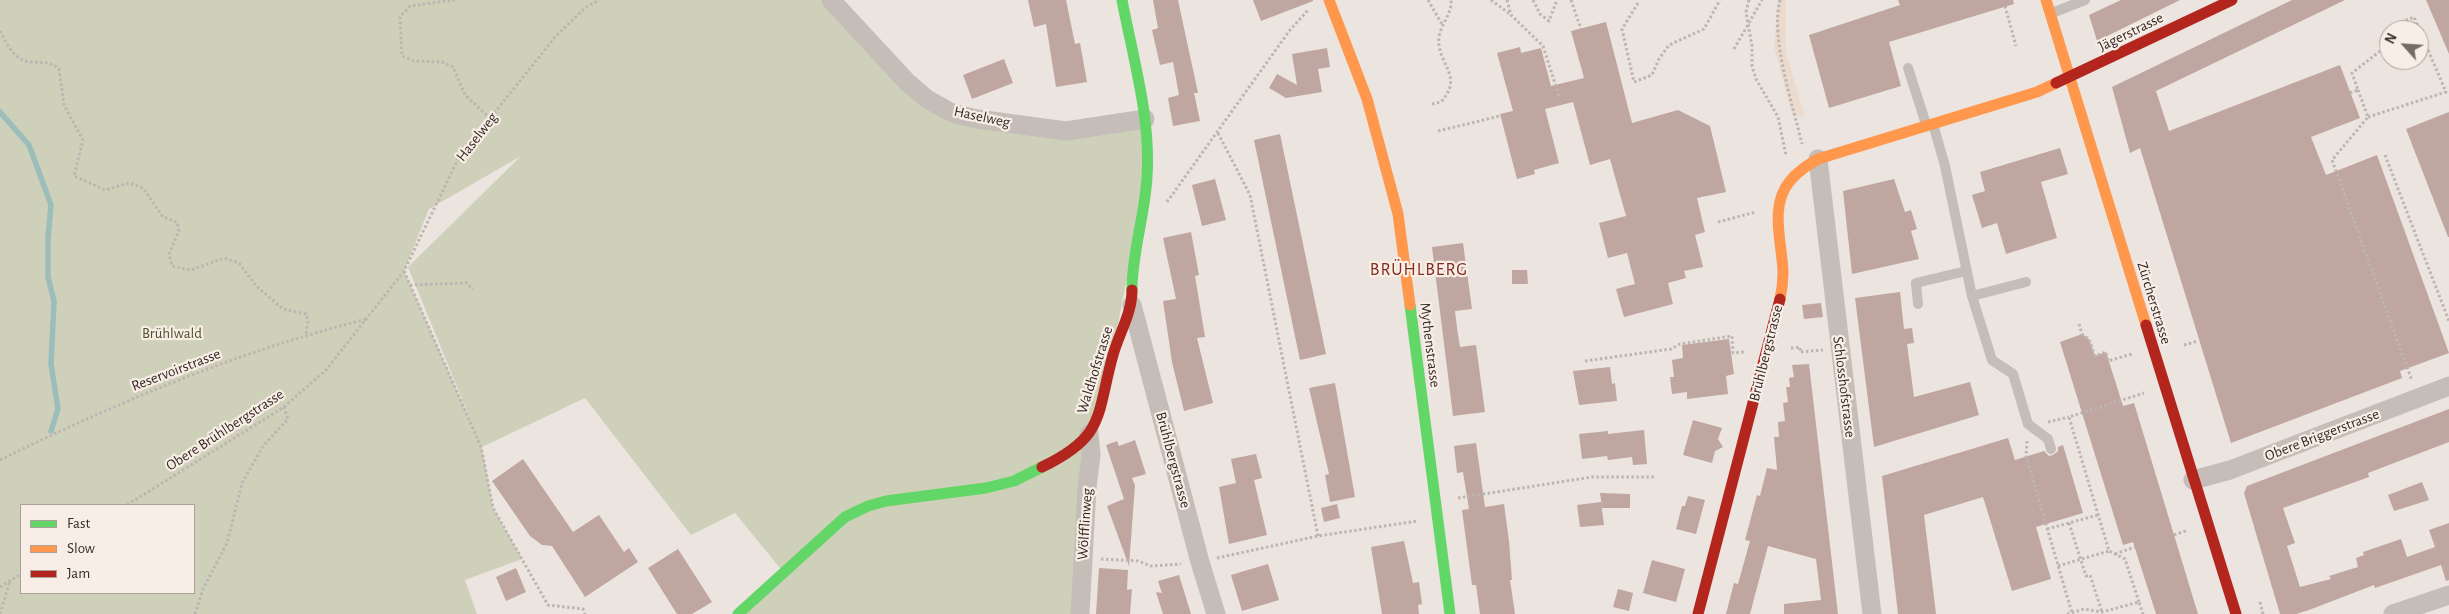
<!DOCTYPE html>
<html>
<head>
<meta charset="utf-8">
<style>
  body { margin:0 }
  #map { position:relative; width:2449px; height:614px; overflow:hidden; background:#ece4df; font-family:"Alegreya Sans",sans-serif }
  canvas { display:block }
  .legend { position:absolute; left:20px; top:504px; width:175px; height:90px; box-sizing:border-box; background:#f9eee6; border:1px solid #aba09a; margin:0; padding:6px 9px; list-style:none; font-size:15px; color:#352a27 }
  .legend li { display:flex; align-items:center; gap:10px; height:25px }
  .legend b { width:25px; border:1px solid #aba09a }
  .north { position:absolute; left:2379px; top:20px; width:50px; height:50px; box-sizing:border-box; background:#f9eee6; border:1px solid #aba09a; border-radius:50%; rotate:296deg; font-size:14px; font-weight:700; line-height:20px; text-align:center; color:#352a27 }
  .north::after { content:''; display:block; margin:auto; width:18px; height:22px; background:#756b67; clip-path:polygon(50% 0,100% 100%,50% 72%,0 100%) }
</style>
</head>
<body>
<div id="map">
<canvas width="2449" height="614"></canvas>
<ul class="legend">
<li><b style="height:6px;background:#63d668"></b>Fast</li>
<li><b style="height:6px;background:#ff974d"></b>Slow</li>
<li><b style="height:6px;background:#b3261e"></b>Jam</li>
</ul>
<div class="north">N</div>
</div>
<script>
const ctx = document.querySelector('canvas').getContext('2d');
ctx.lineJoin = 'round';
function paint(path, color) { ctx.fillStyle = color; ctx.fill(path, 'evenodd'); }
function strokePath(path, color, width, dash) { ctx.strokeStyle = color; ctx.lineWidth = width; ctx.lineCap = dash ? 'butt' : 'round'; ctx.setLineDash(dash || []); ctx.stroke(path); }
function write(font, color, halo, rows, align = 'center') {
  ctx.font = font + ' "Alegreya Sans",sans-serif'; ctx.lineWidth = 4.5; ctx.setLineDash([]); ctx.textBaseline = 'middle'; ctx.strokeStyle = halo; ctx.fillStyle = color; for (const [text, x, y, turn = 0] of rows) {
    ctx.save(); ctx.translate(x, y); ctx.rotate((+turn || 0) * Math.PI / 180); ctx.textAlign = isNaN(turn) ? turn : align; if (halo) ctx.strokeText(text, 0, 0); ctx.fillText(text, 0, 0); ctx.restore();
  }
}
paint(new Path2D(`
  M0 0H831L927 99 1066 131 1145 119 1147 177 1100 414 1080 614H738L784 573 735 513 691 535 585 398 482 447 493 508 522 559 465 580 477 614H0ZM521 156 408 267 473 426 404 271 429 209ZM21 505H194V593H21Z`), '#cfd0b9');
paint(new Path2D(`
  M1778 0H1786V52L1805 117 1792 114 1774 47Z`), '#eadbce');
strokePath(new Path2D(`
  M0 112 29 145 51 205 48 239V277L54 301 51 364 58 409 51 431`), '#9cbeba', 5.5);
paint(new Path2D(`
  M1028 0H1066L1075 44 1080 43 1087 82 1056 87 1046 24 1034 27Z
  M1153 0H1178L1198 93H1194L1200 121 1173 126 1168 98 1179 95 1173 62 1160 65 1152 30 1158 28Z
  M1253 0H1313V1L1261 21Z
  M1898 0H2013L2014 4 1889 42 1901 86 1829 108 1809 35 1900 5Z
  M2121 0H2180L2097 41 2089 15Z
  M2292 0H2345L2156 91 2169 131 2340 65 2360 118 2311 137 2326 175 2377 155 2449 353 2400 371 2402 378 2231 443 2140 148 2130 153 2112 87Z
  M2426 0H2449V54Z
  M1606 22 1632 123 1678 110 1710 126 1726 192 1697 198 1705 232 1695 235 1703 267 1684 271 1686 278 1668 283 1673 304 1624 317 1616 289 1635 284 1627 253 1608 258 1599 223 1626 216 1610 159 1590 165 1573 102 1545 109 1559 163 1534 170 1535 174 1517 179 1500 114 1513 111 1497 53 1520 47 1521 53 1541 48 1551 86 1584 78 1571 31Z
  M1327 48 1330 67 1318 69 1322 92 1286 98 1269 88 1277 74 1297 85 1292 54Z
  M1004 59 1013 83 972 99 963 75Z
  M2449 112V237H2448L2406 129Z
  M1280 134 1326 354 1300 360 1254 140Z
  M2060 148 2068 174 2041 182 2057 238 2006 254 1997 223 1982 228 1972 195 1985 191 1980 172Z
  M1215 179 1226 220 1202 226 1192 185Z
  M1894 179 1905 212 1911 210 1917 229 1911 231 1919 259 1852 274 1843 191Z
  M1191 232 1199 275 1195 276 1205 337 1197 338 1213 403 1184 411 1172 362 1163 301 1176 299 1163 238Z
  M1463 243 1472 309 1455 311 1457 328 1460 347 1476 345 1485 412 1453 416 1432 247Z
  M1512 270H1527L1528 284H1512Z
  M1900 292 1904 329 1912 328 1914 343 1907 344 1914 397 1970 382 1979 415 1874 447 1855 298Z
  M1821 303 1823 317 1804 319 1802 305Z
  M2082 334 2089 339 2095 356 2106 352 2123 406 2134 403 2198 614H2156L2133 542 2123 545 2060 342Z
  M1729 339 1734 374 1726 376 1728 394 1687 399V392L1672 394 1670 377H1674L1672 360 1683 358 1682 345Z
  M1809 364 1838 614H1784V604L1821 600 1816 559 1768 546 1750 614H1726L1734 583 1738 584 1750 541 1745 540 1757 495 1760 496 1767 468 1777 470 1774 437H1779L1778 422 1785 421 1783 403 1788 402 1786 387H1790L1789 378 1794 377 1792 365Z
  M1610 367 1612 384 1615 383 1617 401 1579 405 1573 371Z
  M1335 383 1355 497 1330 502 1325 475 1329 474 1309 388Z
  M2449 409V442L2368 473 2369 477 2283 508 2295 543 2287 546 2300 587 2331 579 2329 576 2358 567 2356 558 2364 555 2363 552 2401 539 2407 557 2435 547 2429 530 2449 523V580L2446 581 2441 565 2375 588 2374 585 2309 610 2296 614H2280L2244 493 2247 486Z
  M1693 420 1722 428 1718 439 1723 447 1715 451 1712 463 1683 455Z
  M1644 430 1647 464 1633 465 1632 457 1608 460 1607 456 1582 459 1579 434 1608 431V434Z
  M2008 438 2015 460 2044 451 2049 456 2053 455 2058 451V447L2063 445 2083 513 2036 527 2051 579 2012 591 1983 497 1924 515 1936 614H1898L1882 476Z
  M1135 440 1146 474 1132 478 1135 485 1129 566 1107 506 1124 499 1106 445 1117 441 1119 446Z
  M1476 443 1485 507 1504 504 1509 541 1512 580H1510L1515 614H1480L1476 585H1472L1462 510 1469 509 1463 472 1457 473 1454 446Z
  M1256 454 1262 478 1254 480 1267 535 1229 544 1219 487 1236 483 1231 459Z
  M523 459 573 532 599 515 624 552 629 548 638 562 585 597 552 546 542 545 530 536 492 481Z
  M2422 482 2429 500 2394 511 2388 495Z
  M1600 493 1630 494V508H1602Z
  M1688 496 1705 500 1696 534 1676 529 1682 506H1685Z
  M1601 502 1604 525 1580 527 1577 505Z
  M1337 504 1340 518 1324 522 1321 508Z
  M1404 541 1413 583 1419 582 1422 604 1418 605 1419 614H1382L1371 547Z
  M678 549 712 602 692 614H677L648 568Z
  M1652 560 1685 569 1676 602 1643 593Z
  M1268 564 1279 600 1242 611 1231 575Z
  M516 568 526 592 506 601 496 577Z
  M1099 568 1128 570 1127 590 1132 589 1130 614H1096Z
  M1179 575 1191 614H1163L1156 592 1162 593 1158 581Z
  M1618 589 1633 593 1629 611 1613 607Z`), '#bfa6a1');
strokePath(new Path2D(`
  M455 0 410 6 400 17 402 56 414 61 442 62 453 67 465 95 491 119
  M1428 0 1443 26
  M1491 0 1510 14
  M1507 0 1511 15 1543 46 1559 96
  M1533 0 1540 14 1549 21 1557 0
  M1571 0 1581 29
  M1749 0 1746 12 1752 46V66L1756 79 1778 117 1786 155
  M1780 0C1770 38 1793 105 1802 144
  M1638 3 1622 29 1634 82 1652 75 1659 59 1669 45 1704 29 1720 0
  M2005 6 2016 46
  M0 31C7 45 15 62 33 62 45 63 49 61 59 69L64 105 83 140 74 176 105 190 130 183 143 188 163 217 177 222 179 231 169 254 172 266 191 270 224 258 239 263 256 286 283 309 306 314 308 320 306 335
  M1734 49 1762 0
  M2358 90 2368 117 2332 160 2412 381
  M2350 93 2358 90 2352 73 2389 44
  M1432 104 1441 102C1465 75 1436 64 1439 37 1441 23 1452 15 1451 0
  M2368 117 2446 92 2414 17 2397 24 2395 30
  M1438 131 1500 116
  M1218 133 1250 195 1318 536
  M2385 155 2449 321
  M1167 202 1290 30 1308 10
  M1718 222 1756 212
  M404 271 481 447 493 508 548 605 583 609 585 614
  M410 285 467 283 473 290
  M2079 324 2082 334 2089 339 2095 356 2106 352 2108 361 2132 354
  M2184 345 2198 341
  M1791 348 1800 347V352L1823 350
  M1585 361 1671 349 1680 344 1732 336 1733 353 1745 352
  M2048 422 2069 417
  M2027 441 2026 456 2072 613
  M0 460C118 402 239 351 367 319
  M1458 498 1592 477H1655
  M127 505 284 407 326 370 404 271 459 157 556 36 585 8 599 0
  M2069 523 2086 576 2090 575 2102 612
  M2047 529 2098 515
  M2174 535 2188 530
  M2115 554 2135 547
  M1217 558 1318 536 1417 521
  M1101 559 1138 561 1151 566 1181 564
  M2058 566 2109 551
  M0 587 21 574
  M2139 602 2125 559 2109 551 2069 417 2144 393
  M2260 602 2263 614
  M0 614 10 581
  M195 614 203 589 227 543 242 483 263 446 288 419 284 407
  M2067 614 2084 609 2102 612 2139 602 2143 614`), '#bdb5b1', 3, [2.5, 2.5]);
strokePath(new Path2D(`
  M2052 13 2085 0
  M1908 68 1926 124
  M1933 124 1945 166 1972 296 1992 360 2013 374 2028 424 2048 439 2051 449
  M1972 296 2026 282
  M1918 304 1916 283 1966 271`), '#c5bdb8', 10);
strokePath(new Path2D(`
  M831 0 907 82 927 99 952 113 977 119 1066 131 1145 119
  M1818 159 1872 614
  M1132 305 1200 562 1216 614
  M2193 480 2230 470 2449 386
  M1080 614 1087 487 1091 455 1089 434
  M2393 614 2449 595`), '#c5bdb8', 19);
strokePath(new Path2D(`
  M1122 0C1133 58 1151 118 1147 177 1145 215 1132 252 1132 290
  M1410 305 1450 614
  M738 614 845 517 868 506 886 501 986 488 1014 481 1042 467`), '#63d668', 11);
strokePath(new Path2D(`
  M1329 0 1367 99 1398 214 1410 305
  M2046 0 2146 325
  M1780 299C1782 290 1783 281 1783 272 1782 242 1769 206 1790 181 1798 171 1808 165 1818 159L2037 92 2056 83`), '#ff974d', 11);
strokePath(new Path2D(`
  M2056 83 2232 0
  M2146 325 2236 614
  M1042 467C1106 436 1096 416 1113 355 1119 333 1132 314 1132 290
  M1698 614 1780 299`), '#b3261e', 11);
write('15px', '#352a27', '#f9eee6', [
  ["Jägerstrasse",2131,32,-26],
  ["Haselweg",982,117,12],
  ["Haselweg",477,137,-52],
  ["Zürcherstrasse",2154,303,73],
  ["Mythenstrasse",1430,345,83],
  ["Brühlbergstrasse",1766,353,-76],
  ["Reservoirstrasse",176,370,-21],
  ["Waldhofstrasse",1095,370,-73],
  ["Schlosshofstrasse",1844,387,83],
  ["Obere Brühlbergstrasse",225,430,-33],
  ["Obere Briggerstrasse",2322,435,-21],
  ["Brühlbergstrasse",1173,460,75],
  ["Wölfflinweg",1085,524,-86]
]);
write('15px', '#48522b', '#f9eee6', [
  ["Brühlwald",172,333]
]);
ctx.letterSpacing = '1px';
write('18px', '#822e22', '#f9eee6', [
  ["BRÜHLBERG",1419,270]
]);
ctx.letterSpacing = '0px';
</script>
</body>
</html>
